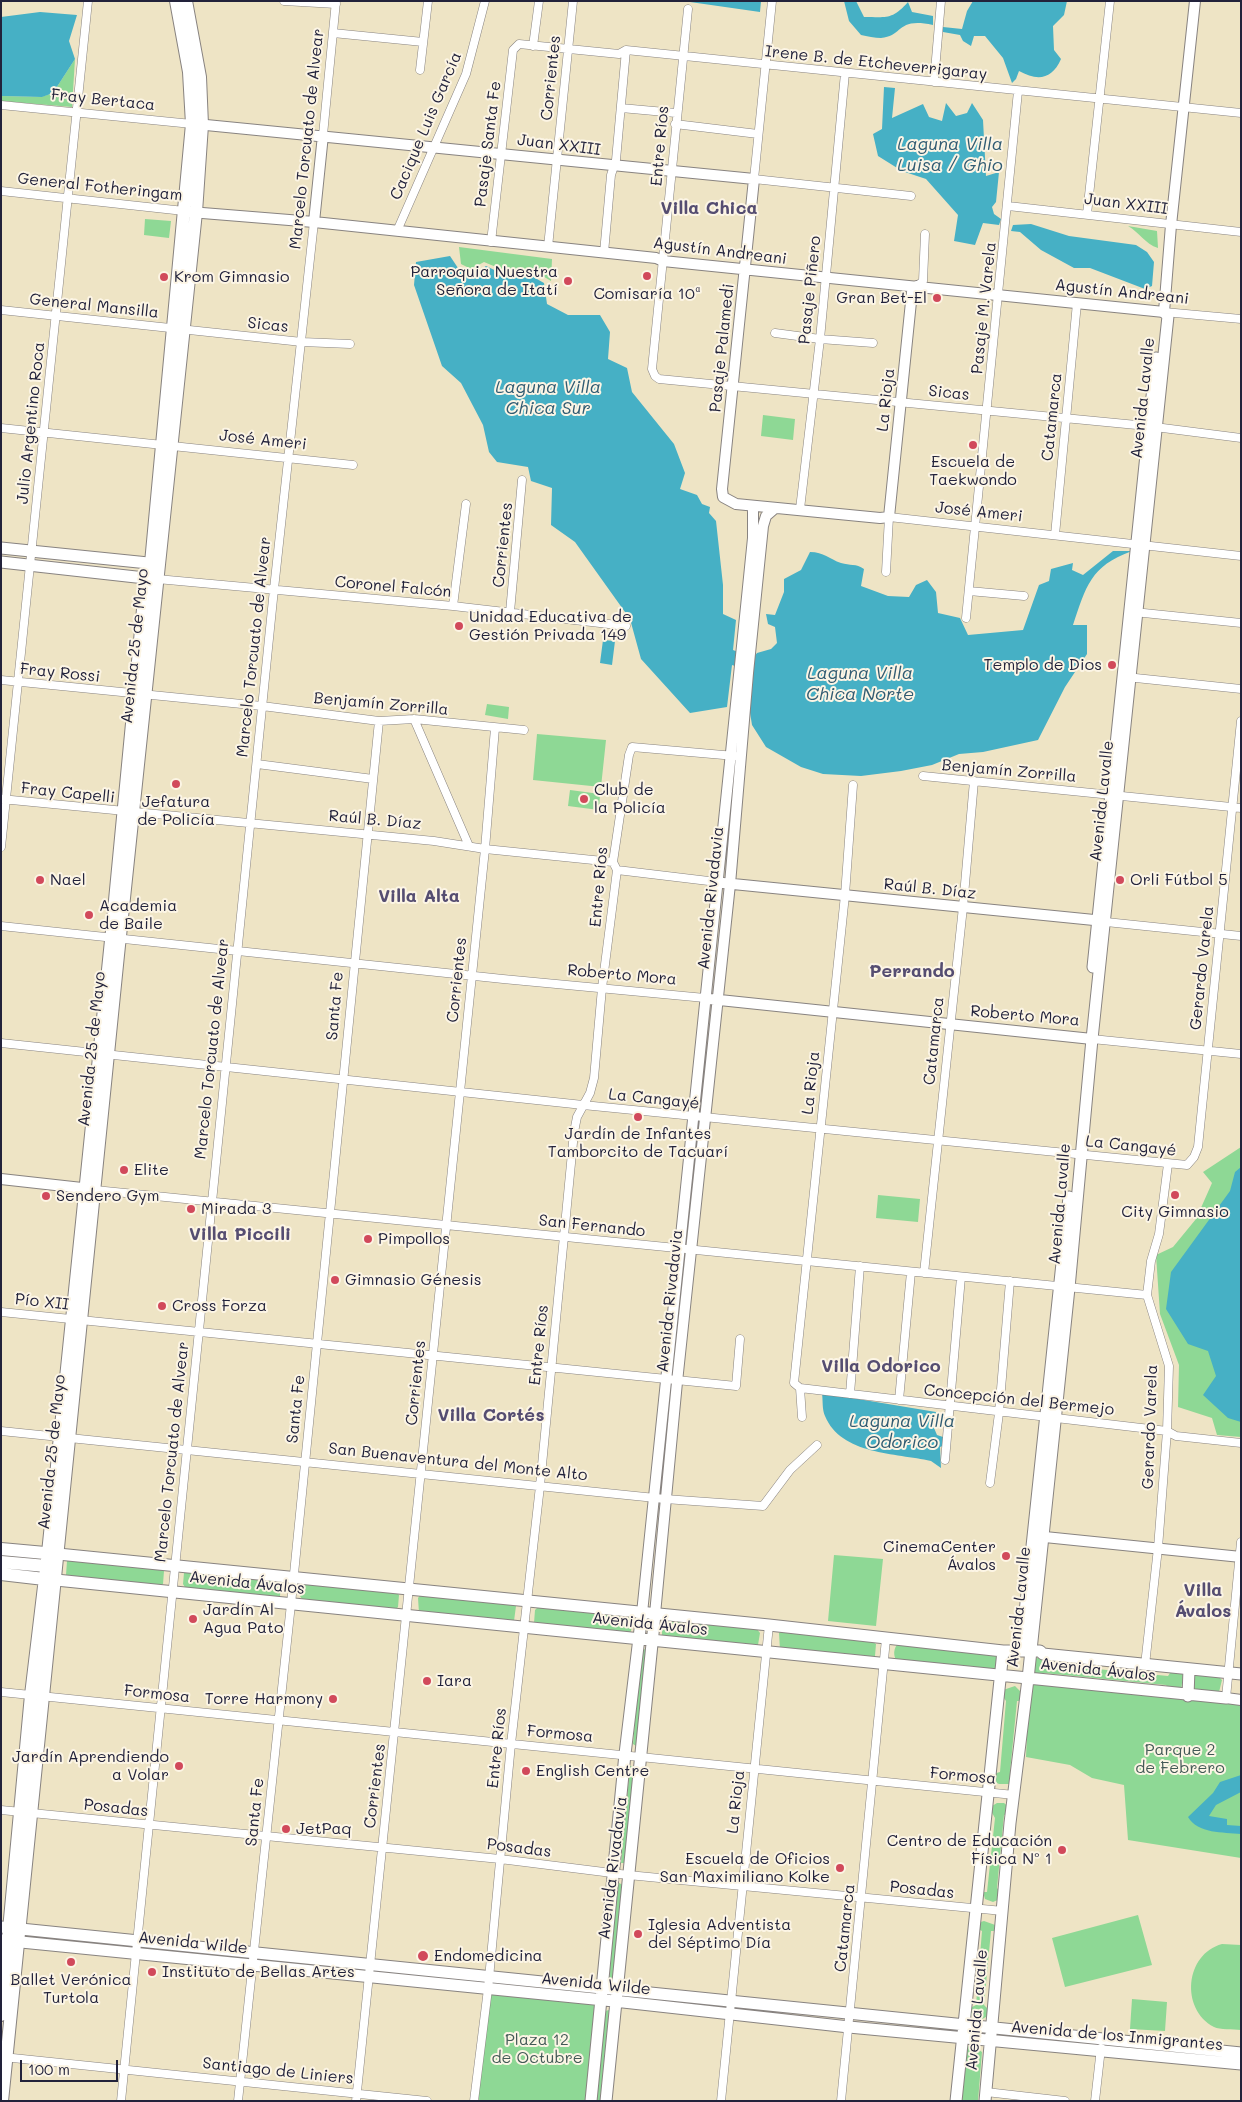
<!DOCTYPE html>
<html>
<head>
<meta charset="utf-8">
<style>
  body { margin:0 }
  #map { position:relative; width:1242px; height:2102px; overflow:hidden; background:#eee4c5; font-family:Mali,sans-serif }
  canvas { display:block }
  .frame { position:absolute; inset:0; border:2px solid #22223b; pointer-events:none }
  .scale { position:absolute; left:20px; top:2060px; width:98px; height:22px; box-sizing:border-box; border:2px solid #22223b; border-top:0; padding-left:6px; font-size:15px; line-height:18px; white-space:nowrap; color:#22223b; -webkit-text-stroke:4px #fcf5e5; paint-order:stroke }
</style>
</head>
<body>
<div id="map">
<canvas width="1242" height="2102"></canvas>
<div class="frame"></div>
<div class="scale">100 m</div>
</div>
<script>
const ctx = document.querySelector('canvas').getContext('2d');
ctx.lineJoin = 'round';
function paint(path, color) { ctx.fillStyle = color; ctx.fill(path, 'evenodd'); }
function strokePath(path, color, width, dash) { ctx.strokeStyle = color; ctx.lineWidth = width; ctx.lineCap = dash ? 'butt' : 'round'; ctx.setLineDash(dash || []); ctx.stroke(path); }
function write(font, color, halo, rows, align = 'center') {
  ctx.font = font + ' Mali,sans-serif'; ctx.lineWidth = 4; ctx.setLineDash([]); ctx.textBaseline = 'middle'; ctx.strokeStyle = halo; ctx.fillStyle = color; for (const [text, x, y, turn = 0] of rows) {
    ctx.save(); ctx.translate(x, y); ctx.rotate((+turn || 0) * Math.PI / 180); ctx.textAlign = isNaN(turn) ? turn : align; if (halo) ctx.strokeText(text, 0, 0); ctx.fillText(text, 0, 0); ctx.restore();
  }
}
paint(new Path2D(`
  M75 59 72 107 1 101V96L41 97 53 93Z
  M145 219 171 221 169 238 144 235Z
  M1128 226 1157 231 1158 248C1145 244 1139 232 1128 226Z
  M459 247 552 259 551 281 531 269 508 272 484 262 471 269 461 264Z
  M763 415 795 419 793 440 761 436Z
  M487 704 509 707 508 719 485 715Z
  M537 734 606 740 601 787 533 780Z
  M570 790 600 794 599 810 568 806Z
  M1241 1147V1437L1217 1435 1212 1418 1178 1407 1179 1365 1160 1314 1156 1255 1173 1247 1196 1219 1212 1183 1203 1172Z
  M878 1195 920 1199 918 1222 876 1218Z
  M834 1555 883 1559 876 1626 828 1621Z
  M71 1559 161 1567 164 1571 163 1584 159 1587 69 1578 66 1575 67 1561Z
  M187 1570 277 1579 281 1582 280 1596 275 1600 186 1589 183 1584 184 1573Z
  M305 1581 395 1591 399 1595 398 1607 394 1611 304 1602 300 1596 301 1585Z
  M421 1594 512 1604 516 1606 514 1621 419 1613 418 1598Z
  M539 1606 630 1615 633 1619 631 1631 628 1635 534 1623 535 1610Z
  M666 1619 756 1628 760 1633 758 1645 754 1648 666 1639 662 1635V1622Z
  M784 1630 871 1641 876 1644 875 1656 871 1660 780 1650 779 1633Z
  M899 1642 995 1654 998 1657 995 1671 897 1662C893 1655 893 1649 899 1642Z
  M644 1649 646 1650 636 1746 633 1744 641 1651Z
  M1039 1657 1046 1664 1168 1676 1172 1670 1179 1671 1183 1675 1181 1691H1170L1166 1685 1044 1673 1040 1678 1033 1677 1035 1659Z
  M1196 1675 1219 1677 1222 1680 1219 1692 1195 1690 1191 1686V1680Z
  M1034 1682 1241 1703V1858L1128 1840 1124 1785 1092 1778 1070 1765 1026 1757 1029 1684Z
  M1015 1686 1022 1693 1021 1701H1017L1010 1772 1014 1776 1009 1784H999L993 1781V1774L1000 1772 1006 1701 1002 1695 1003 1690Z
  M630 1766 635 1767 624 1863H621Z
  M997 1803H1004L1010 1808 1009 1814 1004 1815 997 1888 1001 1893 1000 1899 993 1902 985 1899 983 1892H987L995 1818 991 1811 992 1806Z
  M619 1883 623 1885 613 1980H609L617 1884Z
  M1138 1915 1152 1965 1065 1987 1052 1938Z
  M984 1921 998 1926 997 1931H991L984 2005 989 2010 988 2016 982 2019 970 2015V2008L976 2005 982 1931 976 1928 977 1923Z
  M1222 1944 1241 1945V2030C1233 2029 1220 2030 1214 2027 1180 2009 1185 1954 1222 1944Z
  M494 1992 596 2003 589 2101H480L478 2098 491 1995Z
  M1132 1999 1167 2002 1165 2031 1130 2029Z
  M609 2010 600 2101H596L605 2011Z
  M972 2045 982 2052 978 2101H958L967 2047Z`), '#8ed895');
paint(new Path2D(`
  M683 1H761L760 12Z
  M844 1H856L864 17C887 17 892 20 908 2L912 12 933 16V25C896 17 904 36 881 38 875 38 867 36 861 35L849 21Z
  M973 1H1067L1064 15 1053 26 1054 50 1061 59C1052 80 1037 81 1019 71L1016 79 1012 83 1003 58 985 36H974L971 46 963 41 960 35 943 32V27L962 29 967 11Z
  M40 12 77 15 69 41 75 59 53 93 42 97 1 96V17Z
  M884 87 895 88 892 118 923 104 929 117 942 121 946 103 956 116 967 113 972 103 983 120 986 176 999 172 996 202 992 207 994 214 1001 219 999 225 983 223 975 245 954 241 958 215 926 179 902 171 878 156 873 134 882 129Z
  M1031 224 1069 236 1136 245 1147 252 1154 262 1152 286 1145 289 1090 268H1074L1041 250 1020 232 1011 231 1013 225Z
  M450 256 458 268 473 275 486 266 509 277 528 274 544 283 547 304 568 315H600L610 332 608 359 627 368 632 392 674 444 685 473 680 489 697 495 702 504 710 507 709 513 716 521 723 585V614L736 620 733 650 753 658 757 653 771 649 777 643 775 627 768 624 766 614 775 615 784 592V579L801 570 810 552C824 552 829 559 841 563 850 566 856 563 864 569L861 586 888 596 909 597 916 585 927 580 936 592 938 613 960 618 968 635 1023 630 1039 585 1049 581 1051 569 1073 563 1072 570 1083 575 1113 551H1132C1090 566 1086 587 1073 625H1087V654L1065 687 1038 740 983 752 959 754 932 765 901 771 861 776 823 774 801 767 766 747 752 725 748 700 752 672 732 665 727 707 690 713 641 659 630 619 575 542 551 525 552 488 531 481 528 467 497 462 489 452 483 425 461 383 442 366 414 285 416 262Z
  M603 640 615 641 612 665 600 663Z
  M1241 1167V1422L1228 1418 1203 1395 1216 1376 1208 1351 1188 1344 1166 1309 1171 1272 1230 1191 1235 1172Z
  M822 1393 936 1412 934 1428 937 1435 946 1438 945 1445 940 1447 941 1468 931 1461C896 1453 841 1455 825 1416 822 1410 823 1400 822 1393Z
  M1241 1775V1792L1216 1805 1209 1816 1227 1819V1825L1241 1826V1834C1223 1832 1198 1834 1188 1817L1213 1793 1220 1782Z`), '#46b0c5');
const minor = new Path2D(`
  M284 1 336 4
  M772 1 754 179 911 196
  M688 9 652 369 655 376 659 379 1147 426 1241 438
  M333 33 423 42
  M533 46 539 1
  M420 70 428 1
  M934 82 941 1
  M1 105 192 124
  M621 108 676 113
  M675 124 758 134
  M323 135 336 1
  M1 191 184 211
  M1008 206 1241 232
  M1087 214 1110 1
  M397 231 466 74 485 1
  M491 242 513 50 519 44 619 54 626 50 1241 113
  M548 247 573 1
  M604 253 611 175 616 160 626 50
  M917 286 923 281 925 234
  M1 310 302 342 350 344
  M1164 312 1241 319
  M775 333 820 339 873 343
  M1 428 353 465
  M800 509 820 339 845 73
  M1055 535 1077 303
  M886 572 889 517 1241 556
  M157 579 453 606 626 626
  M969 591 1024 596
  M453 606 466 504
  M510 612 522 480
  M1134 612 1241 623
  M966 618 1018 91
  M1126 677 1241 689
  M1 680 262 706 379 721 414 719 524 730
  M414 719 469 846
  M257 764 373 779
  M923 776 1241 808
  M853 785 845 895 794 1383 800 1388 1167 1431 1176 1436 1241 1443
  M1 799 434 841 485 849 613 862
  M1 847 88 1
  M617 870 717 882
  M1106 922 1241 936
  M1 926 503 979 705 998
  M1092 1039 1241 1054
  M1 1043 583 1105 1187 1165 1194 1157 1198 1147 1241 721
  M95 1190 1147 1295
  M924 1273 963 907 974 781
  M1 1312 736 1386 740 1339
  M800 1388 802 1417
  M850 1394 860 1266
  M899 1400 911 1272
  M1 1431 665 1499 763 1506 790 1470 817 1445
  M945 1460 961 1277
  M990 1483 999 1413 1010 1281
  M1145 1665 1158 1548 1167 1431 1169 1366 1147 1295 1151 1261 1159 1234 1168 1164
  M1 1692 1014 1795
  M1226 1698 1241 1542
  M1 1810 500 1859 628 1875 1003 1911
  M3 2057 427 2101
  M986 2092 1065 2101
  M121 2101 274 589 314 222
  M238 2101 291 1604 379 721
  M356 2101 485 849 495 728
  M474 2101 488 1989 511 1744 540 1486 574 1132 577 1117 590 1093 594 1078 602 988 617 870 613 862 629 755 632 747 735 756
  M721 2101 769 1625
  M841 2101 886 1639
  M1095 2101 1101 2048`);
const tertiary = new Path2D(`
  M196 124 754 179 722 489 723 497 736 504 880 518 889 517 912 292 917 286
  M190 212 314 222 656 258 663 261 1164 312 1171 225 1195 1
  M314 222 323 135
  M723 883 1104 921
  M710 999 1092 1039
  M1 1179 91 1189
  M1035 1536 1241 1557
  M642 1613 742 646 753 538V507
  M655 1614 677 1382 730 884 748 673 763 526 766 516 774 509
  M1226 1698 1241 1700`);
const secondary = new Path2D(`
  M1 548 158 564
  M1 562 154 579
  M1093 967 1156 358
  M58 1554 769 1625 1003 1651H1040L1043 1654 1241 1674
  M56 1580 1226 1698
  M1021 1650 1069 1197
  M1188 1696 1189 1669
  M1 1927 1241 2053
  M1 1940 614 2001 849 2027 1241 2064
  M591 2101 625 1754 642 1613
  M606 2101 655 1614
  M956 2101 1003 1651
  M985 2101 1010 1823 1028 1679 1069 1288 1092 1039 1168 316 1164 312`);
const primary = new Path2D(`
  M1 1549 56 1554
  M1 1562 46 1566
  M1 1574 53 1580
  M1 2015 31 1695 48 1553 113 921 146 578 151 563 192 124 189 72 176 1
  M2 2101 118 955 196 212 202 125 200 77 186 1`);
strokePath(minor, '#888380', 9);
strokePath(tertiary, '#888380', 12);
strokePath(secondary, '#888380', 13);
strokePath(primary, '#888380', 14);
strokePath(minor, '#fff', 8);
strokePath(tertiary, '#fff', 10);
strokePath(secondary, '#fff', 11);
strokePath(primary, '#fff', 12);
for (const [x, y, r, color] of [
  [647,276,5,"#d1495b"],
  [164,277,5,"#d1495b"],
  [568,281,5,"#d1495b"],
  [937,298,5,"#d1495b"],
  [973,445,5,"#d1495b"],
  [459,626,5,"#d1495b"],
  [1112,665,5,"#d1495b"],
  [176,784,5,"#d1495b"],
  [584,799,5,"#d1495b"],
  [40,880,5,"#d1495b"],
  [1120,880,5,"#d1495b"],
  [89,915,5,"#d1495b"],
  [638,1117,5,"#d1495b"],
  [124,1170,5,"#d1495b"],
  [1175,1195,5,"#d1495b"],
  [46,1196,5,"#d1495b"],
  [191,1209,5,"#d1495b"],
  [368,1239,5,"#d1495b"],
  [335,1280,5,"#d1495b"],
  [162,1306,5,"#d1495b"],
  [1006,1556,5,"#d1495b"],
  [193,1619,5,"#d1495b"],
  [427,1681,5,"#d1495b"],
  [333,1699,5,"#d1495b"],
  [179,1766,5,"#d1495b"],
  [526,1771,5,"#d1495b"],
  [286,1829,5,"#d1495b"],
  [1062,1850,5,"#d1495b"],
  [840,1868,5,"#d1495b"],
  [638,1934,5,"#d1495b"],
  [423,1956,6,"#d1495b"],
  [71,1962,5,"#d1495b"],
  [152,1972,5,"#d1495b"]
]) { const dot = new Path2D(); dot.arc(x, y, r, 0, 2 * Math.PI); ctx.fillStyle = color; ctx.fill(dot); strokePath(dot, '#fcf5e5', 2); }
write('16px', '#22223b', '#fcf5e5', [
  ["Irene B. de Etcheverrigaray",876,63,6],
  ["Corrientes",551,78,-84],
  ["Fray Bertaca",103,100,6],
  ["Cacique Luis García",426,126,-67],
  ["Marcelo Torcuato de Alvear",307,139,-84],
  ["Pasaje Santa Fe",488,144,-83],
  ["Juan XXIII",559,145,7],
  ["Entre Ríos",660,146,-85],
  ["General Fotheringam",100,187,6],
  ["Juan XXIII",1126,204,7],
  ["Agustín Andreani",720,251,7],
  ["Pasaje Piñero",810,290,-84],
  ["Agustín Andreani",1122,292,6],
  ["General Mansilla",94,306,6],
  ["Pasaje M. Varela",984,308,-84],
  ["Sicas",268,325,6],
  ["Pasaje Palamedi",722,348,-84],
  ["Sicas",949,393,6],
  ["Avenida Lavalle",1143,398,-84],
  ["La Rioja",886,400,-84],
  ["Catamarca",1052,417,-84],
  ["Julio Argentino Roca",31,423,-84],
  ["José Ameri",263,440,6],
  ["José Ameri",979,512,6],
  ["Corrientes",503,545,-84],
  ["Coronel Falcón",393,587,5],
  ["Avenida 25 de Mayo",135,646,-84],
  ["Marcelo Torcuato de Alvear",254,647,-84],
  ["Fray Rossi",60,673,6],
  ["Benjamín Zorrilla",381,704,5],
  ["Benjamín Zorrilla",1009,771,5],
  ["Fray Capelli",68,793,6],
  ["Avenida Lavalle",1102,801,-84],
  ["Raúl B. Díaz",375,820,5],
  ["Entre Ríos",599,887,-85],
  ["Raúl B. Díaz",930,889,6],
  ["Avenida Rivadavia",711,898,-84],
  ["Gerardo Varela",1202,968,-84],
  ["Roberto Mora",622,975,5],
  ["Corrientes",457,980,-84],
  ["Santa Fe",335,1006,-85],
  ["Roberto Mora",1025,1016,5],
  ["Catamarca",934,1041,-84],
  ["Avenida 25 de Mayo",92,1049,-84],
  ["Marcelo Torcuato de Alvear",212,1049,-84],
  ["La Rioja",811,1083,-84],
  ["La Cangayé",654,1099,6],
  ["La Cangayé",1131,1146,6],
  ["Avenida Lavalle",1060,1204,-85],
  ["San Fernando",592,1226,6],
  ["Avenida Rivadavia",670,1301,-84],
  ["Pío XII",42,1302,6],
  ["Entre Ríos",539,1345,-84],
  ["Corrientes",416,1383,-84],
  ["Concepción del Bermejo",1019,1400,6],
  ["Santa Fe",296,1409,-84],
  ["Gerardo Varela",1150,1427,-88],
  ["Avenida 25 de Mayo",52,1452,-84],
  ["Marcelo Torcuato de Alvear",172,1452,-84],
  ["San Buenaventura del Monte Alto",458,1462,6],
  ["Avenida Ávalos",247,1583,6],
  ["Avenida Lavalle",1019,1607,-84],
  ["Avenida Ávalos",650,1624,6],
  ["Avenida Ávalos",1098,1670,6],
  ["Formosa",157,1694,6],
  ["Formosa",560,1734,5],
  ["Entre Ríos",497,1748,-84],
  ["Formosa",963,1776,5],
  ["Corrientes",375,1786,-83],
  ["La Rioja",736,1802,-84],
  ["Posadas",116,1808,6],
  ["Santa Fe",255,1812,-84],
  ["Posadas",519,1848,7],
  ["Avenida Rivadavia",613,1868,-83],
  ["Posadas",922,1890,6],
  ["Catamarca",845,1928,-84],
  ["Avenida Wilde",193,1943,6],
  ["Avenida Wilde",596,1984,6],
  ["Avenida Lavalle",977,2010,-85],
  ["Avenida de los Inmigrantes",1117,2036,5],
  ["Santiago de Liniers",278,2071,6]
]);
write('16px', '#22223b', '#fcf5e5', [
  ["Parroquia Nuestra",558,272,"right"],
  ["Señora de Itatí",558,290,"right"],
  ["Krom Gimnasio",174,277],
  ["Comisaría 10ª",647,294,"center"],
  ["Gran Bet-El",927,298,"right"],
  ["Escuela de",973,462,"center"],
  ["Taekwondo",973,480,"center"],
  ["Unidad Educativa de",469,617],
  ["Gestión Privada 149",469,635],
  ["Templo de Dios",1102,665,"right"],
  ["Club de",594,790],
  ["la Policía",594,808],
  ["Jefatura",176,802,"center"],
  ["de Policía",176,820,"center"],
  ["Nael",50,880],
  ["Orli Fútbol 5",1130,880],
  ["Academia",99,906],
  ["de Baile",99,924],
  ["Jardín de Infantes",638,1134,"center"],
  ["Tamborcito de Tacuarí",638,1152,"center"],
  ["Elite",134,1170],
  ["Sendero Gym",56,1196],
  ["Mirada 3",201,1209],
  ["City Gimnasio",1175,1212,"center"],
  ["Pimpollos",378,1239],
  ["Gimnasio Génesis",345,1280],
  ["Cross Forza",172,1306],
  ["CinemaCenter",996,1547,"right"],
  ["Ávalos",996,1565,"right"],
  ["Jardín Al",203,1610],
  ["Agua Pato",203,1628],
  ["Iara",437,1681],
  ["Torre Harmony",323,1699,"right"],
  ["Jardín Aprendiendo",169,1757,"right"],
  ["a Volar",169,1775,"right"],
  ["English Centre",536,1771],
  ["JetPaq",296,1829],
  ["Centro de Educación",1052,1841,"right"],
  ["Física Nº 1",1052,1859,"right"],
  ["Escuela de Oficios",830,1859,"right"],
  ["San Maximiliano Kolke",830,1877,"right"],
  ["Iglesia Adventista",648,1925],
  ["del Séptimo Día",648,1943],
  ["Endomedicina",434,1956],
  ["Instituto de Bellas Artes",162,1972],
  ["Ballet Verónica",71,1980,"center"],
  ["Turtola",71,1998,"center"]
], 'left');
write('16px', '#425956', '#fcf5e5', [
  ["Parque 2",1180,1750],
  ["de Febrero",1180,1768],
  ["Plaza 12",537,2040],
  ["de Octubre",537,2058]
]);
write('italic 18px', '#305b72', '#fcf5e5', [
  ["Laguna Villa",950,144],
  ["Luisa / Ghio",950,165],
  ["Laguna Villa",548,387],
  ["Chica Sur",548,408],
  ["Laguna Villa",860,673],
  ["Chica Norte",860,694],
  ["Laguna Villa",902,1421],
  ["Odorico",902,1442]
]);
write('bold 18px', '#554d71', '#fcf5e5', [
  ["Villa Chica",709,208],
  ["Villa Alta",419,896],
  ["Perrando",912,971],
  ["Villa Piccili",240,1234],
  ["Villa Odorico",881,1366],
  ["Villa Cortés",491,1415],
  ["Villa",1203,1590],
  ["Ávalos",1203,1611]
]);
</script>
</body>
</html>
